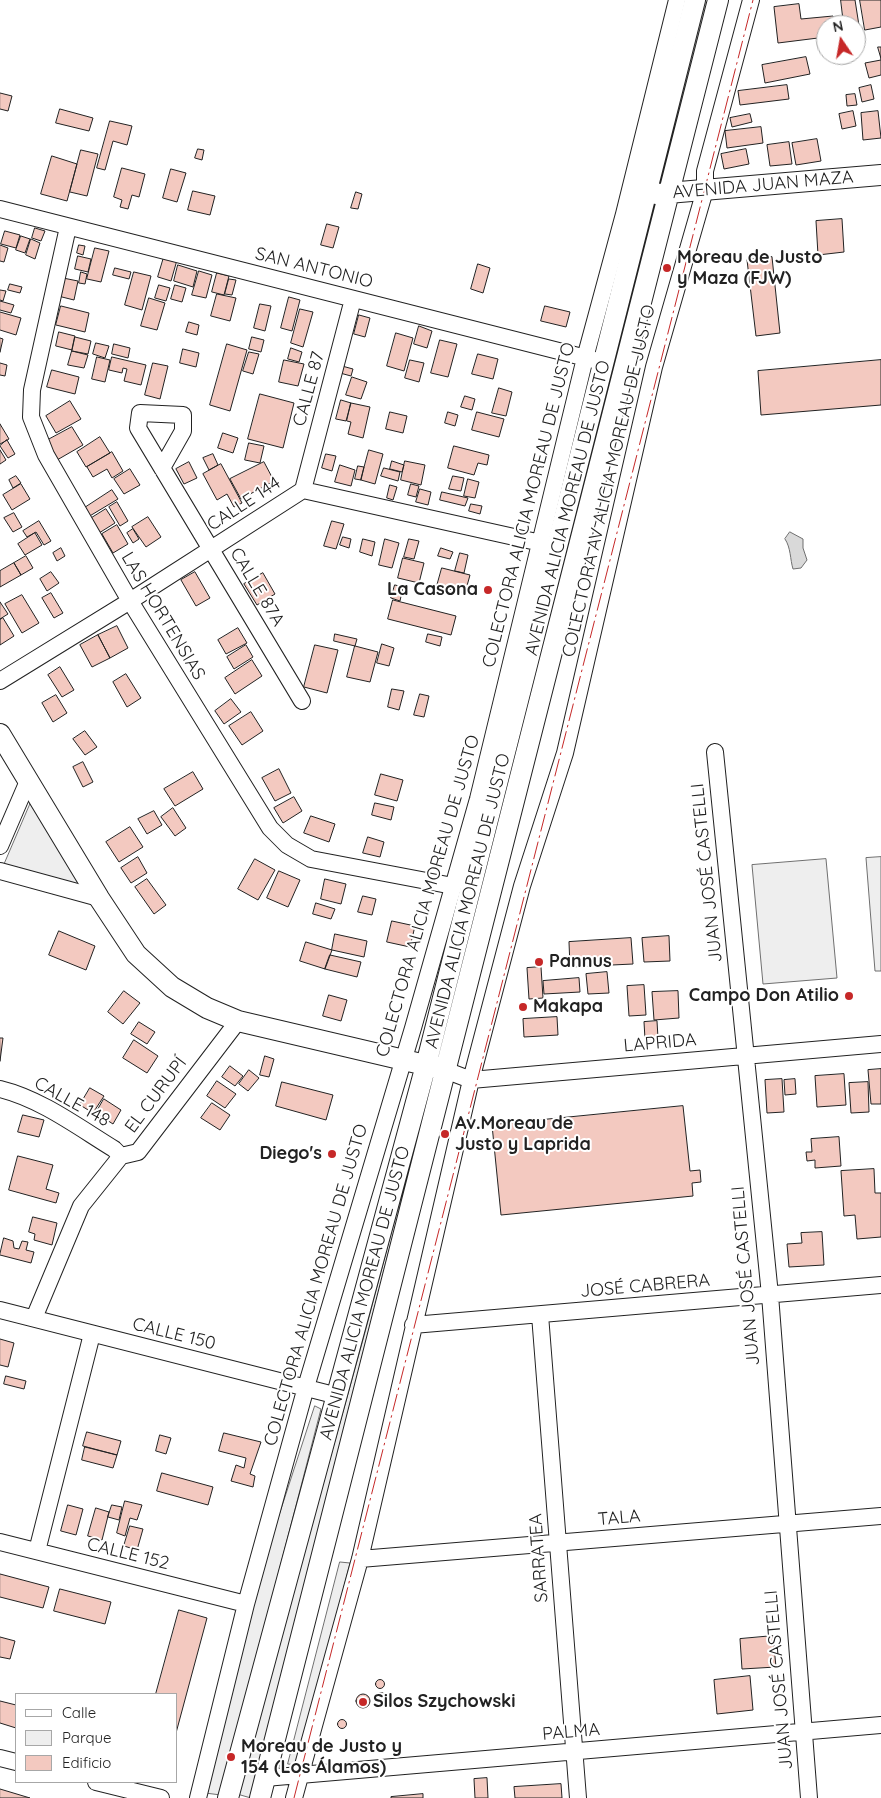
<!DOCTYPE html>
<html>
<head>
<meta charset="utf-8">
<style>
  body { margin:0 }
  #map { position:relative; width:881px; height:1798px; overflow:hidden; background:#fff; font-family:Quicksand,sans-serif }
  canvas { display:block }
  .legend { position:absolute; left:15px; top:1693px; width:162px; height:90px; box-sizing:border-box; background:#fff; border:1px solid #a7a7a7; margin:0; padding:6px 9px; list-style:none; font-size:15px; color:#222 }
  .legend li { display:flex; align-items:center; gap:10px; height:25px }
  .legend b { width:25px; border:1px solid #a7a7a7 }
  .north { position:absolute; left:816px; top:15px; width:50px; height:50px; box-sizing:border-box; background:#fff; border:1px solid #a7a7a7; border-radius:50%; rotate:348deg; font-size:14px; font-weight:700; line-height:20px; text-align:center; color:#222 }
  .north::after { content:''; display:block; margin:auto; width:18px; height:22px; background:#c62828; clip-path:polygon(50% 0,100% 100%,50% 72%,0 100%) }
</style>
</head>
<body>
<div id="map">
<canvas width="881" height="1798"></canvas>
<ul class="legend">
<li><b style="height:6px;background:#fff"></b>Calle</li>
<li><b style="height:14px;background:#eee"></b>Parque</li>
<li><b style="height:14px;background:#f3c9c0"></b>Edificio</li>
</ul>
<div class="north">N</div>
</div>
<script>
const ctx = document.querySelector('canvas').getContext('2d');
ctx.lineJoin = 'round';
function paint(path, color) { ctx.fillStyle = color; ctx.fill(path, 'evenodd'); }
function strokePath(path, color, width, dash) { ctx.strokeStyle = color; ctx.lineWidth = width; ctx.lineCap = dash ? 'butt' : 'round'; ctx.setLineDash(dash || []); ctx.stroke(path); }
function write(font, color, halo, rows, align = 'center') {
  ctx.font = font + ' Quicksand,sans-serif'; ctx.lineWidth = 4; ctx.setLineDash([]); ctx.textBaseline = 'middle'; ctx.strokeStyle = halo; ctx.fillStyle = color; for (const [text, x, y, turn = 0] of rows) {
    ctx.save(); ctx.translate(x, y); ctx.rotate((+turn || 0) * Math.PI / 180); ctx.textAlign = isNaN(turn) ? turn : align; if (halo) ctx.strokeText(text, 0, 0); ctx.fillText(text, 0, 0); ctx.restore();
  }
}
const green = new Path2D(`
  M34 795 91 892 1 872Z
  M881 857V971H875L866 858Z
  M826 859 837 978 763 984 752 865Z
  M425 1106H430L251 1798 237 1794 364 1336Z
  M315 1406 321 1409 221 1795 205 1793 270 1543Z
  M340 1562 350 1563 299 1765 288 1764Z`);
paint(green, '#eee');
strokePath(green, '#6f6f6f', 1);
const water = new Path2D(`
  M790 532 803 539V548L807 560 801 568 793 569C790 559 791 548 785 539Z`);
paint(water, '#d9d9d9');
strokePath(water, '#6f6f6f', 1);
const building = new Path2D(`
  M841 0H855L860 32 856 33V25H844Z
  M860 0H881V27L865 30Z
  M799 4 801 19 833 16 834 25H826V37L778 43 774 7Z
  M878 47H881V75L869 78 865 63 881 60Z
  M806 57 810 74 765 83 762 65Z
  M787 85 789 99 740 105 738 91Z
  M871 85 874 99 862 102 859 88Z
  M0 93 12 96 8 111 0 109Z
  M855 94 857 105 847 106 846 95Z
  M60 109 93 118 89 131 56 123Z
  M853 111 856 126 842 129 839 114Z
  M878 111 881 138 863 140 861 113Z
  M750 114 752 122 732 127 730 118Z
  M110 121 132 126 127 145 113 141 105 170 97 168Z
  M761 127 763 143 727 148 725 131Z
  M817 139 821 161 796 165 792 143Z
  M789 142 792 164 770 166 767 145Z
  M198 149 204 150 202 160 195 158Z
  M746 149 749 164 724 169 721 154Z
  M81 150 98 154 87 196 70 192Z
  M52 156 77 164 67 201 41 194Z
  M122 168 145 174 139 197 132 195 128 209 120 207 122 200 114 197Z
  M171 169 186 173 177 202 163 198Z
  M193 191 215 196 210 215 188 210Z
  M356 192 362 194 358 209 351 208Z
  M842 219 844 252 818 255 816 221Z
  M327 224 339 227 333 248 321 245Z
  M35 228 45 231 41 241 32 238Z
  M5 231 20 235 16 248 1 244Z
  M21 236 30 239 25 253 16 250Z
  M31 239 40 243 35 259 26 255Z
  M0 245 8 248 4 262 0 261Z
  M79 245 85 246 83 255 77 253Z
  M95 248 109 251 101 282 87 279Z
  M78 256 91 259 88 272 75 269Z
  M164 257 177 260 171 281 158 277Z
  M772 257 780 333 756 336 747 260Z
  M478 264 490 268 483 293 471 289Z
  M178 265 197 271 193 287 174 281Z
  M115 268 131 272 129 279 113 275Z
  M199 271 212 275 206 298 192 295Z
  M81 272 87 274 85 284 79 283Z
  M134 272 151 276 142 310 125 305Z
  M217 273 229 276 224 295 212 292Z
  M63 278 78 281 74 300 58 296Z
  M229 279 236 280 232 295 225 294Z
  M10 284 22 287 20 293 8 290Z
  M159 285 170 288 166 301 155 298Z
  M175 285 186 288 182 302 171 299Z
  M0 290 6 291 3 301 0 300Z
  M217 294 236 298 230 321 211 316Z
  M289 297 300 300 292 331 281 328Z
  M149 298 165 303 157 330 141 326Z
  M0 301 14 305 11 313 0 310Z
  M260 304 271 306 265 331 254 328Z
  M61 306 89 313 85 332 56 325Z
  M545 306 570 312 566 327 541 321Z
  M300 309 313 312 303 347 291 343Z
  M0 312 21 318 16 335 0 330Z
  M359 315 370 318 365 337 354 334Z
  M189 322 199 325 197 335 186 332Z
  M419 326 432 331 427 348 414 344Z
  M59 332 75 336 72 350 56 346Z
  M396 333 413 338 404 371 387 366Z
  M75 337 91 341 88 354 72 351Z
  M252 337 264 340 261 352 249 349Z
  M0 338 3 339 0 352Z
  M440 340 457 344 448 377 431 373Z
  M96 343 109 346 105 358 93 354Z
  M114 344 130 348 128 358 112 354Z
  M227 344 247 350 230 411 210 405Z
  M291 348 302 352 299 362 288 359Z
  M183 349 199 353 196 367 180 363Z
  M72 351 88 355 84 368 68 365Z
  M249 352 259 354 253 374 243 371Z
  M478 354 498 359 493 379 472 374Z
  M97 357 110 360 105 382 92 379Z
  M112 357 146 365 141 385 124 381 127 369 123 368 122 373 109 370Z
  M284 360 304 364 298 386 279 382Z
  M410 360 424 363 419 382 405 378Z
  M881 360V405L761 415 758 371Z
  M0 363 7 365 5 376 0 375Z
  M153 363 168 366 160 399 145 395Z
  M342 366 353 369 351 376 340 373Z
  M52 370 79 377 75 394 47 387Z
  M352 377 367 382 361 399 346 395Z
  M499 388 512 392 506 416 492 413Z
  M260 394 294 403 283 448 248 439Z
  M465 396 475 399 472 410 461 407Z
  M341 400 351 403 346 421 336 419Z
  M70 401 81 419 56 433 46 416Z
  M351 403 370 407 363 438 348 434 351 422 347 421Z
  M390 412 407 416 403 433 386 429Z
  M448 412 458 415 455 426 445 423Z
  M477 412 504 419 499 437 472 430Z
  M0 424 9 439 0 444Z
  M72 427 83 445 57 460 46 441Z
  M223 433 238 438 233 453 218 448Z
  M100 437 110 453 86 467 77 452Z
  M7 440 15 454 8 458 0 446Z
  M249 443 264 446 260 463 245 460Z
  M454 446 489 455 487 465 478 463 474 475 448 468Z
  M0 450 6 460 0 464Z
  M369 450 383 454 375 484 361 480Z
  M112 452 123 471 112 478 107 469 93 477 87 467Z
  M213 454 218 465 209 470 203 458Z
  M326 454 336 456 332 471 322 468Z
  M392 461 404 465 402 472 390 469Z
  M405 461 425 465 421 485 401 480Z
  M189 462 197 478 184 484 176 469Z
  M264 462 274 481 241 499 230 479Z
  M221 464 242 503 234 507 227 494 217 500 203 474Z
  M340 465 355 470 351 486 335 482Z
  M358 466 364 467 361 480 355 479Z
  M384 468 400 472 398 481 381 476Z
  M130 469 140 485 124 494 114 479Z
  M16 476 21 483 13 488 9 480Z
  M453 476 464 478 461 491 449 489Z
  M468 479 479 482 475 498 464 496Z
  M21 484 30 499 12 510 3 495Z
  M411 484 419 486 416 497 408 495Z
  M390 485 397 487 393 500 387 498Z
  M420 489 431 492 428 505 416 502Z
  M112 490 118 499 88 517 83 509Z
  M442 492 468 498 465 506 440 500Z
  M117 502 128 521 120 526 109 507Z
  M471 504 482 506 480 514 469 511Z
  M106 509 115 523 99 533 90 519Z
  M14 513 22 527 13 532 4 518Z
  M148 517 161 537 146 547 132 527Z
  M39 521 51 541 44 545 36 532 27 537 23 531Z
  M332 521 344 524 336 549 324 546Z
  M117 525 128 544 113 553 102 534Z
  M133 529 139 539 133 543 127 533Z
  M35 533 42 545 25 555 18 544Z
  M343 537 351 539 349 548 340 545Z
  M363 539 375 542 372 556 360 552Z
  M385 539 399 543 392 568 379 565Z
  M409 539 419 541 414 559 404 557Z
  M61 548 65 556 57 561 53 553Z
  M441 548 453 552 450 559 438 556Z
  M460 553 468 555 464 573 455 571Z
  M26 556 33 568 21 575 14 563Z
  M403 558 424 563 419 583 398 578Z
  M14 563 21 575 0 587V571Z
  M442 568 470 575 465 593 437 586Z
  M51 572 59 583 47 591 40 579Z
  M195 572 210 598 196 606 181 580Z
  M263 573 275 594 257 605 244 584Z
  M395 585 403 587 400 601 391 598Z
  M51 593 63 613 54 618 42 598Z
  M22 595 39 623 22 633 5 604Z
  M393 600 456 616 451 635 388 619Z
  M0 602 8 614 0 619Z
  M3 618 14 636 0 645V620Z
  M117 626 128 648 110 658 98 635Z
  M238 628 247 643 226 654 218 640Z
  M335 634 357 639 355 646 334 641Z
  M428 634 442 637 440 646 426 642Z
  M98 635 110 658 92 667 80 645Z
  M382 644 394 648 389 666 377 663Z
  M246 645 253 657 234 669 227 657Z
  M315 645 338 650 327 693 304 687Z
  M355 646 378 652 370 682 347 677Z
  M252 660 262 676 235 694 225 678Z
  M60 667 74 690 62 697 48 675Z
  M126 674 141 698 127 707 113 682Z
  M392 689 404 691 399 710 388 707Z
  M420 694 429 696 424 717 414 715Z
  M56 695 67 713 53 722 42 703Z
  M231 699 241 712 224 724 215 711Z
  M251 712 263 731 242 745 229 726Z
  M85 731 97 747 85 755 73 739Z
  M83 762 93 782 83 787 73 767Z
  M279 769 291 793 275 801 262 778Z
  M193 772 203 789 175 806 164 789Z
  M381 774 403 780 397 801 375 795Z
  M294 797 302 811 283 823 274 808Z
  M375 803 394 807 391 820 372 815Z
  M173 808 186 828 175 836 161 817Z
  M154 811 162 825 147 834 138 819Z
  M311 816 335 824 329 842 304 833Z
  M130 827 143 847 119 862 106 842Z
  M368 837 384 842 380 857 363 853Z
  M138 857 147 873 131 883 121 868Z
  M255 859 275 870 258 900 238 889Z
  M279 871 300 880 288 907 267 898Z
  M147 879 166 905 154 914 135 887Z
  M325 879 346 884 341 904 321 899Z
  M363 896 376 899 372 915 358 912Z
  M316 903 335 909 331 919 313 914Z
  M392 921 415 926 410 947 387 942Z
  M59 931 95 946 86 970 49 955Z
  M335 934 367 941 364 957 332 950Z
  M669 936 670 961 644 962 642 938Z
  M631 938 633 964 570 967 569 942Z
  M306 942 332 950 325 969 300 961Z
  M330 955 361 962 357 977 325 969Z
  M541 967 543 998 529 999 527 968Z
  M607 972 609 993 588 994 586 974Z
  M579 978 580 992 544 994 543 981Z
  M644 985 646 1015 629 1016 627 986Z
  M124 991 140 1003 123 1024 108 1012Z
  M678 991 679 1018 654 1020 652 992Z
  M329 995 347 1000 341 1021 323 1016Z
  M557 1017 558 1035 524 1037 523 1019Z
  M657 1021 658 1038 645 1039 644 1022Z
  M139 1022 155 1032 147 1044 131 1034Z
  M0 1038H3L0 1061Z
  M134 1040 158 1056 147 1073 123 1058Z
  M265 1056 274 1059 269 1077 260 1075Z
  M230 1066 243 1076 235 1086 222 1077Z
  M881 1069V1104H871L868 1070Z
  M249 1070 259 1078 248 1091 239 1084Z
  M844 1074 846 1105 817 1107 815 1076Z
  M782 1079 784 1112 767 1113 765 1080Z
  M795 1079 796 1094 785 1095 784 1080Z
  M217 1081 236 1094 225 1108 207 1096Z
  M282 1082 333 1095 326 1120 276 1106Z
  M868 1082 869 1112 851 1113 849 1083Z
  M90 1088 104 1096 93 1113 80 1105Z
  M104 1099 121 1110 113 1124 96 1113Z
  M212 1103 230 1115 220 1130 201 1118Z
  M683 1106 690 1171 700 1170 701 1182 692 1183 693 1196 501 1215 492 1125Z
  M23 1115 44 1120 39 1137 18 1132Z
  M839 1137 841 1166 815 1168V1160L807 1161 806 1152H812L811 1139Z
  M18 1156 53 1165 46 1189 59 1193 56 1203 9 1190Z
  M874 1169 875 1193H881V1237L857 1239 855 1215 844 1216 841 1171Z
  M33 1217 57 1223 52 1245 34 1240 35 1234 29 1232Z
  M822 1232 824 1265 789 1267 787 1244 802 1243 801 1233Z
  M4 1238 13 1241 14 1248 19 1249 22 1241 28 1242 26 1250 34 1252 31 1263 0 1255Z
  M0 1339 14 1343 8 1367 0 1365Z
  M6 1376 26 1381 24 1389 4 1384Z
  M87 1432 121 1441 117 1455 83 1446Z
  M224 1433 261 1442 250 1474 255 1476 253 1487 231 1481 236 1465 244 1468 246 1458 219 1451Z
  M160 1435 171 1438 166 1454 156 1451Z
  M85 1447 117 1455 113 1468 82 1460Z
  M162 1473 213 1487 208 1505 157 1491Z
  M125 1501 142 1505 137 1520 130 1518 125 1536 117 1533Z
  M68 1505 83 1509 76 1535 61 1531Z
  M112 1505 122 1507 119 1520 108 1517Z
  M96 1508 109 1512 102 1540 88 1536Z
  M130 1526 143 1529 137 1550 124 1546Z
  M0 1574 49 1587 43 1608 0 1597Z
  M60 1589 111 1602 105 1624 54 1611Z
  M179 1610 207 1618 176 1733V1694H156Z
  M773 1636 776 1667 742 1669 740 1639Z
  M0 1637 15 1641 10 1659 0 1657Z
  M750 1676 753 1710 717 1714 714 1680Z
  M375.5 1684a4.5 4.5 0 1 1 9 0a4.5 4.5 0 1 1-9 0Z
  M376.5 1697a4.5 4.5 0 1 1 9 0a4.5 4.5 0 1 1-9 0Z
  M356 1701a7 7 0 1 1 14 0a7 7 0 1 1-14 0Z
  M402.5 1703a4.5 4.5 0 1 1 9 0a4.5 4.5 0 1 1-9 0Z
  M0 1701 16 1705V1728L0 1723Z
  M337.5 1724a4.5 4.5 0 1 1 9 0a4.5 4.5 0 1 1-9 0Z
  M487 1778 488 1798H475L474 1779Z
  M561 1784 562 1798H515L514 1787Z
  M0 1789 30 1798H0Z
  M423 1794V1798H391V1797Z`);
paint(building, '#f3c9c0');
strokePath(building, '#222', 1);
const minor = new Path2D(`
  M0 209 594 360
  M68 227 32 390 31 417 46 455 130 601 270 828 287 845 311 859 453 886
  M162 468 183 431V415L140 413 138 428 302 701
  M303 490 353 299
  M0 681 130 601 303 490 541 543
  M715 752 770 1295 809 1798
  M0 846 28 781
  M0 871 99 898
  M445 1070 471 1080 881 1044
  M0 1089C41 1099 78 1127 114 1149L121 1156
  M0 1310 338 1396
  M540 1315 578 1798
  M34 1318 81 1206 121 1156 138 1152 238 1021
  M413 1325 881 1285
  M0 1542 246 1604
  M37 1551 92 1334
  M360 1559 881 1516
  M0 1758 16 1762
  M265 1778 881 1725
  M96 1782 161 1798
  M198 1798 246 1604 306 1387 413 1028 478 799 585 358 624 214 677 0
  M294 1798 360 1559 471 1080 522 886 565 753 654 367 705 190V171L751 0`);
const major = new Path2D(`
  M656 194 881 175
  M0 734 99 898 136 954 172 987 207 1008 238 1021 438 1068
  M228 1798 426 1065 695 0
  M260 1798 718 0`);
strokePath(minor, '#222', 18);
strokePath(major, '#222', 22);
strokePath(minor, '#fff', 16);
strokePath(major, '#fff', 20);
strokePath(new Path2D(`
  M294 1798 753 0`), '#c62828', 1, [18, 4, 2.5, 4]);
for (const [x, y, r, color] of [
  [667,268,5,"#c62828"],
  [488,590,5,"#c62828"],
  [539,962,5,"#c62828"],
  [849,996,5,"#c62828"],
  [523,1007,5,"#c62828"],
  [445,1134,5,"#c62828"],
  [332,1154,5,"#c62828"],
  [363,1702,5,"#c62828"],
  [231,1757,5,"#c62828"]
]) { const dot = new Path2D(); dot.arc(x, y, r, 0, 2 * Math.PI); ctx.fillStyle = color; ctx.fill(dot); strokePath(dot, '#fff', 2); }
write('18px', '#222', '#fff', [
  ["AVENIDA JUAN MAZA",763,185,-5],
  ["SAN ANTONIO",314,268,14],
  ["CALLE 87",309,389,-75],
  ["COLECTORA AV ALICIA MOREAU DE JUSTO",609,481,-77],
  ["CALLE 144",244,504,-33],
  ["COLECTORA ALICIA MOREAU DE JUSTO",529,505,-76],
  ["AVENIDA ALICIA MOREAU DE JUSTO",568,508,-76],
  ["CALLE 87A",257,587,59],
  ["LAS HORTENSIAS",163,616,59],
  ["JUAN JOSÉ CASTELLI",707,873,-96],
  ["COLECTORA ALICIA MOREAU DE JUSTO",428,896,-74],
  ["AVENIDA ALICIA MOREAU DE JUSTO",468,901,-76],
  ["LAPRIDA",660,1043,-5],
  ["EL CURUPÍ",156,1095,-53],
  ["CALLE 148",72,1102,29],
  ["JUAN JOSÉ CASTELLI",746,1276,-95],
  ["COLECTORA ALICIA MOREAU DE JUSTO",316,1285,-74],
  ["JOSÉ CABRERA",645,1286,-5],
  ["AVENIDA ALICIA MOREAU DE JUSTO",365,1293,-75],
  ["CALLE 150",174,1334,14],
  ["TALA",619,1518,-5],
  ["CALLE 152",128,1554,14],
  ["SARRATEA",539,1558,-94],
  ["JUAN JOSÉ CASTELLI",779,1680,-95],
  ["PALMA",571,1732,-5]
]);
write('bold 18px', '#222', '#fff', [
  ["Moreau de Justo",677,258],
  ["y Maza (FJW)",677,279],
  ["La Casona",478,590,"right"],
  ["Pannus",549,962],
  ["Campo Don Atilio",839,996,"right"],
  ["Makapa",533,1007],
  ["Av.Moreau de",455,1124],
  ["Justo y Laprida",455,1145],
  ["Diego's",322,1154,"right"],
  ["Silos Szychowski",373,1702],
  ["Moreau de Justo y",241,1747],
  ["154 (Los Álamos)",241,1768]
], 'left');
</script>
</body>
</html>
